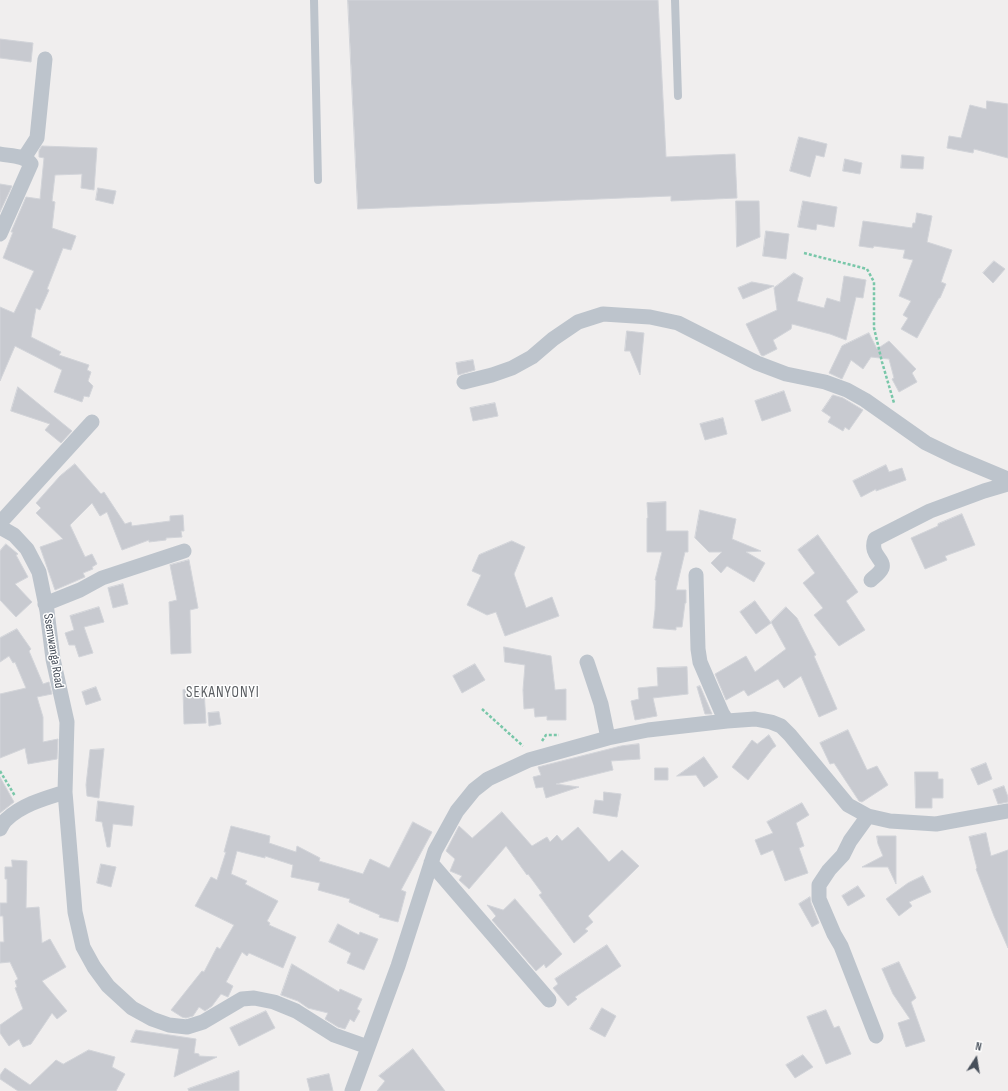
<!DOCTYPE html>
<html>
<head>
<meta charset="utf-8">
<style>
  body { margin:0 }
  #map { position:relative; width:1008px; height:1091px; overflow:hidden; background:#f0eeee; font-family:"Sofia Sans Condensed",sans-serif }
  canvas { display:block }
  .north { position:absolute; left:956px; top:1039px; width:40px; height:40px; -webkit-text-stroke:3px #fff; paint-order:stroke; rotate:12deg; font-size:11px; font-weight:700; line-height:16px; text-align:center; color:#474f5a }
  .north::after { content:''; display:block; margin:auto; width:14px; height:18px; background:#474f5a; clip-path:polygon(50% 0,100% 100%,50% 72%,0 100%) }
</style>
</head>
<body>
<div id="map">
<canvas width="1008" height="1091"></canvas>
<div class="north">N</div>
</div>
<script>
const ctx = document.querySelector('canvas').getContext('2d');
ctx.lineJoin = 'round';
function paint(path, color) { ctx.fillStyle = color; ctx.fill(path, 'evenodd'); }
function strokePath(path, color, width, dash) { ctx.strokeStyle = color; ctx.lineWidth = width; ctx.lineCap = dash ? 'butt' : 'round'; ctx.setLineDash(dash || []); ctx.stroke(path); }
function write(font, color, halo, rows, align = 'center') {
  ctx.font = font + ' "Sofia Sans Condensed",sans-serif'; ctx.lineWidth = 3; ctx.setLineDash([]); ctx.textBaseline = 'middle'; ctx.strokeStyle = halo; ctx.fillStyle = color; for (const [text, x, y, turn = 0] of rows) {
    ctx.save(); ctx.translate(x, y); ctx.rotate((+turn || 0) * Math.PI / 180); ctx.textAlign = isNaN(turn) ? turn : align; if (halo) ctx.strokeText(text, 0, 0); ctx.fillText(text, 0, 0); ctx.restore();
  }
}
const building = new Path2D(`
  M348 0H658L666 157 735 154 737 198 671 201V196L358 209Z
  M0 39 33 43 31 62 0 58Z
  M987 101 1008 104V158L974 149 973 153 947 148 949 136 961 138 970 105 986 109Z
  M799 137 827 144 824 157 816 155 810 177 790 171Z
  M42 146 97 148 94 190 81 188 82 174 55 175 52 201 55 202 52 228 76 236 71 250 63 248 47 289 49 290 40 310 36 308 31 337 61 352 59 355 89 365 87 370 91 372 88 381 93 386 89 397 84 396 82 402 54 392 62 370 15 346 0 381V307L14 313 34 271 3 258 13 232H11L26 197 40 199 44 158 39 157V151Z
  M902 155 924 157 923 169 901 168Z
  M845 159 862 163 860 174 843 171Z
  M0 184 12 186 0 212Z
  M98 188 116 191 113 204 96 200Z
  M736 201H759L760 237 737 247Z
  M803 201 837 207 834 227 817 224 816 230 798 227Z
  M917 213 932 216 927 242 952 250 941 282 946 284 940 298H939L917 338 901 329 908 318 903 315 911 301 899 296 913 260 903 258 905 250 874 246 873 248 859 246 863 221 912 228 913 223H915Z
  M766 231 789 234 786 259 763 256Z
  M994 261 1005 269 993 283 983 273Z
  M794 273 803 278 797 301 824 308 827 298 840 302 844 276 866 280 863 298 856 297 846 340 830 334 792 324 791 329 773 340 777 349 763 356 761 355 746 324 777 310 774 288Z
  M752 282 774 286 743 299 738 288Z
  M627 331 644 333 640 375 630 351H625Z
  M869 333 877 349 889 341 916 369 912 373 917 382 899 392 892 379 894 378 889 359 871 357 863 369 851 360 842 379 829 373 842 346Z
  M473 360 475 370 458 375 456 363Z
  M18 387 72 431 61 443 45 430 50 424 11 411Z
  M784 391 791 411 762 421 755 401Z
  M833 395 843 398 863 410 849 430 845 427 843 431 828 422 831 417 822 411Z
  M495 403 498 416 473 421 470 408Z
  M723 418 727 434 705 440 700 424Z
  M75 464 101 494 104 492 125 524 131 522 132 526 170 521V516L183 515 184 531H181L182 537 166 538V540L149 542V540L122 550 107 512 100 516 92 503 70 525 85 557 92 554 97 564 92 567 93 569 83 573 85 577 55 590 40 547 63 539 36 513 41 508 36 503 60 476Z
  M886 465 889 472 902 468 906 480 876 491V489L861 497 853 481Z
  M666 502V531H688V552H685L676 590H686V603H685L682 627H676V630L653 628 655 610 656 580H655L662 552H647V518H648L647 503Z
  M700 510 736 519 732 539 761 551 746 552 765 563 754 582 727 566 721 573 711 563 722 552H709L695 538Z
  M962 514 975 545 945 556 947 560 925 569 911 538 938 526V524Z
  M818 535 858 592 846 601 865 630 839 646 814 615 823 608 803 583 815 573 798 550Z
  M512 541 525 547 514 574 526 608 552 597 559 616 505 636 496 612 487 615 467 605 481 575 472 571 479 555Z
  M6 544 18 554 16 555 28 577 15 584 32 602 16 617 0 600V551Z
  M189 560 198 608 190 610 191 653 171 654 169 602 177 600 170 565Z
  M123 584 128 604 113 608 108 588Z
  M755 601 771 623 756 634 740 612Z
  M99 607 104 622 84 627 93 653 79 657 75 645H69L65 633 74 630 70 616Z
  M786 607 797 618 816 655 814 656 837 709 819 717 801 676 784 688 778 679 748 696 744 690 726 700 715 674 746 656 755 672 786 649 771 622Z
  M17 629 31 649 29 651 43 684 49 682 52 694 37 697 43 717V742L58 739 57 759 28 764 25 748 0 758V694L26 688 15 662 13 663 9 656 0 662V638Z
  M504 647 551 656 555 690 566 689V720H547V716L535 717 534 708 524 709 523 690 525 665 505 662Z
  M475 664 485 680 462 693 453 676Z
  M687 667 688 694 653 698 657 716 635 720 631 701 639 699 638 688 658 686 657 668Z
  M700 686 712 714H705L697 687Z
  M96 687 101 700 86 705 82 692Z
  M204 689 206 723 184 724 183 690Z
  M219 712 221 724 209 726 208 713Z
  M848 730 867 770 877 766 888 785 862 802 859 801 834 763 830 764 820 743Z
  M769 735 776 746 772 749 748 780 732 767 752 740 757 744Z
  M639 744 640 759 611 761 613 770 556 784 579 787 546 798 543 787 536 788 533 777 541 775 538 767 621 746Z
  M104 749 99 798 87 796 86 785 90 750Z
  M704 757 718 777 704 787 696 775 677 776Z
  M986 763 992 779 978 785 971 769Z
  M655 768H668V780H655Z
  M915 772H938V779H943V798H932V808H916Z
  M0 777 14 802 0 813Z
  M1004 786 1008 797V802L998 804 993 790Z
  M604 792 621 794 617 817 593 813 595 800 603 801Z
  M98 801 134 806 132 826 113 824 110 847H107L102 822 96 821Z
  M802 803 809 815 796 823 804 846 799 848 808 873 785 881 773 850 761 855 755 840 773 833 767 822Z
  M502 812 532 846 547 837 550 842 557 835 562 841 578 827 609 862 622 850 639 866 588 916 593 922 585 929 588 931 574 943 539 895 542 893 528 874 527 875 506 846 469 889 459 880 462 876 450 871 455 859 446 851 459 826 472 838Z
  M413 822 432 832 401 890 406 892 398 922 379 917 380 915 349 902 350 899 318 890 320 883 291 877 293 865 265 856V858L237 851 231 874 247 881 245 884 278 901 267 921 270 923 269 925 296 937 290 951 283 968 249 953 247 956 242 952 226 982 233 986 228 997 221 994 212 1006 205 1011 199 1007 193 1016 186 1018 182 1017 171 1010 202 971 204 972 217 947 220 949 234 925 195 906 211 877 217 880 226 852H224L231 826 270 836 269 843 296 852 297 846 320 858 319 861 363 874 370 859 389 868Z
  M986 833 991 856 1008 850V948L994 916 976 869 977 868 969 837Z
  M877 836H896V884L888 867H862L883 856 878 844Z
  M12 860 27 861 26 908 39 907 42 943 50 939 66 967 42 981 67 1011 57 1019 52 1013 31 1044 23 1047 19 1039 9 1046 0 1033V1025L23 1009 15 988 17 987 15 981 18 979 10 962 0 963V942H4L3 916H0V903H7V879H5V867H12Z
  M101 864 116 867 111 887 97 883Z
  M923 876 931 892 909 902 912 906 899 916 886 899 908 883Z
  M858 886 865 896 848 906 842 896Z
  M810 897 811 903 819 923 812 927 799 904Z
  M515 899 562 954 546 968 544 964 536 971 492 920 496 916 487 905 503 910Z
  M338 924 359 935 360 932 378 939 364 970 347 963 351 953 329 942Z
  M607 945 621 966 575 997 577 999 568 1006 553 988 558 984 555 979Z
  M899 962 916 998 911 1002 925 1041 906 1047 898 1023 910 1019 893 994 882 969Z
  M292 964 339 992 340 989 362 999 357 1009 360 1011 354 1022 350 1019 345 1029 338 1027 325 1019 328 1013 308 1008 298 1001 281 995Z
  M602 1008 616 1016 605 1037 590 1029Z
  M826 1010 834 1028 839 1026 851 1054 826 1064 807 1017Z
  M266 1011 275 1028 239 1046 230 1028Z
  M136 1030 196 1039 194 1053 199 1054V1056L217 1057 174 1077 179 1049 131 1042Z
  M413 1049 445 1091H377L385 1081 379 1076Z
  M89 1050 115 1057 112 1067 125 1074 116 1091H18L0 1079V1075L5 1068 30 1085 56 1060 63 1064Z
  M803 1055 813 1067 795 1078 786 1065Z
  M239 1071V1091H189L188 1089Z
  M329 1074 333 1091H310L307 1079Z`);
paint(building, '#c8cad0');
strokePath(building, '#d2d4d9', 1);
strokePath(new Path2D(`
  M804 253 867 269 874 282V328L882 362 894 403
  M482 709 523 746
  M542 741 546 735H559
  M0 771 15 796`), '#79c7a9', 2.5, [3, 2]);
strokePath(new Path2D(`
  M314 0 318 180
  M675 0 678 96`), '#bdc4cc', 8);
strokePath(new Path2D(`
  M0 154C10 156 25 155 31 164L0 234
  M24 158 37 138 45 59
  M464 382 492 375 512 368 532 357 553 339 578 322 603 314 650 317 678 323 757 363 786 374 825 382 847 390 865 400 926 443 955 457 1008 479
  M0 523 92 422
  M0 527 14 535 27 549 39 572 47 611 53 659 67 722 65 792 75 912 83 947 94 967 108 986 132 1008 152 1019 169 1025 187 1027 203 1022 242 999 254 998 274 1002 296 1011 334 1035 368 1047
  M696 575 698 649 700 662 722 713 727 721
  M871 580C874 577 880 573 882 568 885 559 869 555 875 539L930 511 984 491 1008 484
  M45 604 80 590 102 578 184 551
  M587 662 601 704 608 738
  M868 816 850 841 843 855 829 870 819 885V899L834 934 841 946 876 1036
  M0 829C2 826 4 821 7 819 23 804 46 798 65 792
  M431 863 549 1000
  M352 1091 398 966 435 851 457 811 474 790 488 779 529 760 608 738 648 730 727 721 755 719 771 722 781 726 790 735 848 805 868 816 890 821 936 824 1008 811`), '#bdc4cc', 15);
write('13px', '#474f5a', '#fff', [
  ["Ssemwanga Road",53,651,81]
]);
ctx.letterSpacing = '1px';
write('15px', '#5b5e62', '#fff', [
  ["SEKANYONYI",223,693]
]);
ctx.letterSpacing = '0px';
</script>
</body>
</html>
